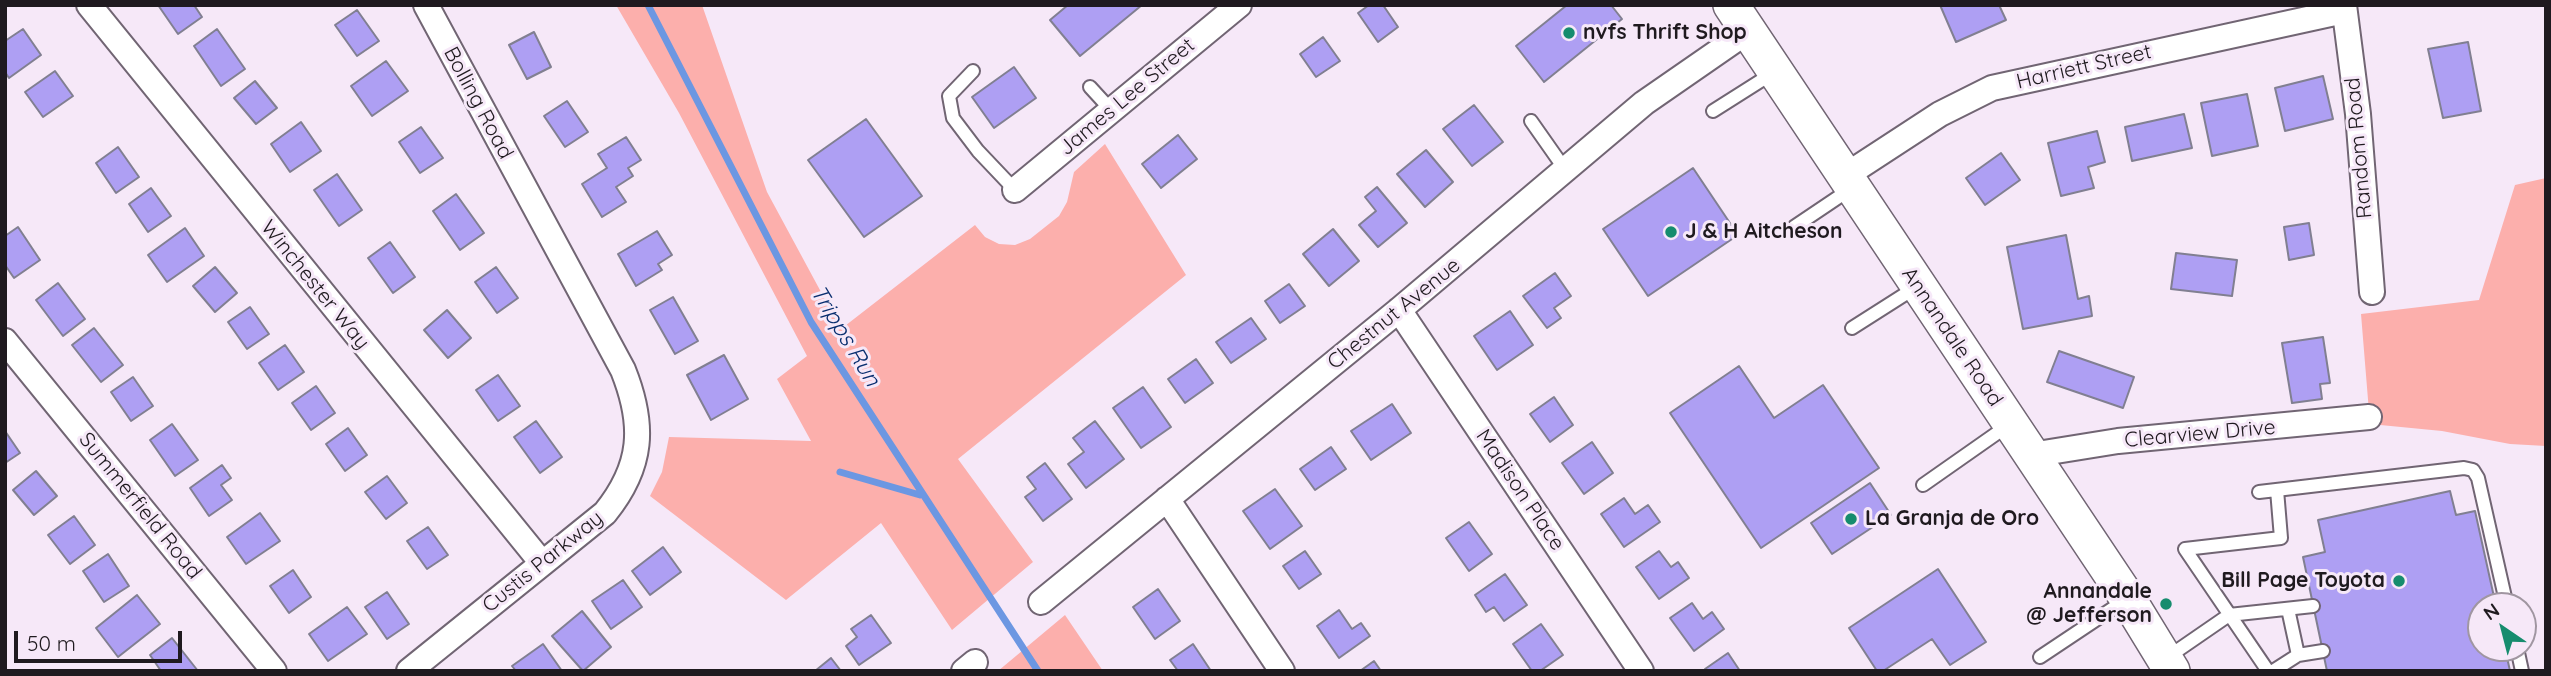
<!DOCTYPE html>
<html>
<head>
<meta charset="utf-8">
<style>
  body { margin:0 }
  #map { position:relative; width:2551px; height:676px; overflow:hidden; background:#f6e8f8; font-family:Quicksand,sans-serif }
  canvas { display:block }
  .frame { position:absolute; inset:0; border:7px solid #1f1a1f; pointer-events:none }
  .north { position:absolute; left:2467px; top:592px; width:70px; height:70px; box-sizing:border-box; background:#f6e8f8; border:2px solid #a096a1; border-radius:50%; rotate:325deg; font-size:19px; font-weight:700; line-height:28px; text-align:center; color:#1f1a1f }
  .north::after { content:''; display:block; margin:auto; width:24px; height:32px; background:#168c6e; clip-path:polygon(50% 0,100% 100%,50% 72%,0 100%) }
  .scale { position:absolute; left:14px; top:631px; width:168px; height:32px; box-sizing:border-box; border:4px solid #1f1a1f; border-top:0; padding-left:9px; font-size:21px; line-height:24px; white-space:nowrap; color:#1f1a1f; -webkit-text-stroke:5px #f6e8f8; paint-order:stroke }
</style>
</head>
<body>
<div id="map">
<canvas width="2551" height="676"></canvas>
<div class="frame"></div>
<div class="north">N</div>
<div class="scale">50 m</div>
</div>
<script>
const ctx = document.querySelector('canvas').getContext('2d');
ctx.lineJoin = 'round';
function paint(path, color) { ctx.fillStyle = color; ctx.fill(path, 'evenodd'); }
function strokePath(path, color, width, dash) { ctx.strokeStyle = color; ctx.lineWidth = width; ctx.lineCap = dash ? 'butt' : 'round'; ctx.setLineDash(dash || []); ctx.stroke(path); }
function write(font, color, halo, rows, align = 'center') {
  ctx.font = font + ' Quicksand,sans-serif'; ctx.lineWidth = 6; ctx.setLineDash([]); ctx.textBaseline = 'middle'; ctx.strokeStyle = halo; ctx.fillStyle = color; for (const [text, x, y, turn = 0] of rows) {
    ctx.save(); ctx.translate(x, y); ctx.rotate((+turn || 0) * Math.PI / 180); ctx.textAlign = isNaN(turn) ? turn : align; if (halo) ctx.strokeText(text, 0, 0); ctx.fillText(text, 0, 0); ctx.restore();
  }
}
paint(new Path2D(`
  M616 5H702L767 192 841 329 975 225 985 237 999 244 1015 245 1030 239 1059 216 1067 202 1074 172 1105 144 1186 275 958 459 1033 562 952 630 881 523 786 600 650 496 662 472 669 437 811 441 777 379 807 356 679 113Z
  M2546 178V446L2510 444 2442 431 2370 424 2361 314 2479 300 2515 185Z
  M1065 615 1103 671H997H998Z`), '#fcafac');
strokePath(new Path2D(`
  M648 5 811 322 1038 671
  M840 472 920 495`), '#6c97e2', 7);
const building = new Path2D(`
  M158 5H194L202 17 178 34Z
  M1068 5H1142L1080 56 1050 20Z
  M1369 5H1383L1398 27 1378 42 1358 13Z
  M1567 5H1611L1622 19 1544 82 1516 46Z
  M1940 5H1999L2006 20 1956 42Z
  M357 10 379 41 357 56 335 25Z
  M23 29 41 55 9 78 5 72V41Z
  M217 29 245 69 221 86 194 46Z
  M534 32 551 67 527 79 509 45Z
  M1323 37 1340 61 1316 77 1300 54Z
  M2468 42 2481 111 2443 118 2428 49Z
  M386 61 408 91 372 116 351 86Z
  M1014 67 1036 98 994 128 972 97Z
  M55 71 73 96 43 117 25 92Z
  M2323 76 2333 119 2285 131 2275 88Z
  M255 81 277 108 256 124 234 98Z
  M2247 94 2258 146 2212 156 2201 103Z
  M567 101 588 132 565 147 544 116Z
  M1474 105 1503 142 1472 166 1443 129Z
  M2184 114 2192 148 2132 161 2125 127Z
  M866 119 922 196 864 237 808 160Z
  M301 122 321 151 290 172 271 144Z
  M421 127 443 158 420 173 399 142Z
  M2097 131 2105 162 2088 167 2094 188 2061 196 2048 143Z
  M1178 135 1197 159 1161 188 1142 164Z
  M626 137 641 160 628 168 633 176 616 187 626 202 602 217 582 184 607 168 598 154Z
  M118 147 139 177 116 193 96 163Z
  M1426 150 1453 182 1425 207 1397 174Z
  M2001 153 2020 180 1985 205 1966 178Z
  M1693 168 1738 235 1648 296 1603 229Z
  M337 174 362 210 339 226 314 190Z
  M1377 187 1407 223 1378 247 1359 225 1376 211 1365 197Z
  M151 188 171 216 148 232 129 204Z
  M456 194 484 233 460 250 433 211Z
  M2309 223 2314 255 2289 260 2284 227Z
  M18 227 40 260 14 278 5 265V236Z
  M185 228 204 256 167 282 148 255Z
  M1333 229 1359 261 1329 286 1303 254Z
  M657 231 672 255 658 264 662 270 636 286 618 254Z
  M2066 235 2078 299 2089 296 2092 316 2023 329 2007 247Z
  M390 242 415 277 393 293 368 258Z
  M2176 253 2237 260 2232 296 2171 289Z
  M215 267 237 293 215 312 193 286Z
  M496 267 518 298 497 313 475 282Z
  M1555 273 1571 296 1554 308 1561 318 1547 328 1523 296Z
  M58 283 85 319 63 336 36 300Z
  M1289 284 1305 306 1280 323 1265 301Z
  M673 297 698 341 675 354 650 310Z
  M250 307 269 334 247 349 228 322Z
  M447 310 471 338 448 358 424 330Z
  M1510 311 1533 345 1497 370 1474 336Z
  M1251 318 1266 339 1231 363 1216 342Z
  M94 328 123 365 101 382 72 345Z
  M2323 337 2330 383 2320 384 2322 399 2292 403 2282 343Z
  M285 345 304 372 278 390 259 363Z
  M2059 351 2134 377 2123 408 2047 382Z
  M724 355 748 399 711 420 687 375Z
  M1196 359 1213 383 1185 403 1168 379Z
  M1739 366 1774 418 1823 385 1879 468 1761 548 1670 413Z
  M498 375 520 406 498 421 476 390Z
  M133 377 153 406 131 421 111 392Z
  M316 386 335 413 311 430 292 403Z
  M1143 387 1171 427 1141 448 1113 408Z
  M1554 397 1573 425 1550 442 1530 414Z
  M1392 404 1411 433 1371 460 1351 431Z
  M536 421 562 457 540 473 514 437Z
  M1095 421 1124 459 1086 488 1068 464 1084 452 1073 438Z
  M172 424 198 460 175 476 150 440Z
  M348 428 367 455 345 471 326 444Z
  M5 431 20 453 5 463Z
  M1592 442 1613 473 1584 494 1562 463Z
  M1331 447 1346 469 1315 490 1300 469Z
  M1045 463 1072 499 1043 521 1025 497 1036 489 1027 477Z
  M222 465 231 478 221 485 232 500 209 516 190 488Z
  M36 471 57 496 34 515 13 490Z
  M387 476 407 503 386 519 365 492Z
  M1870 483 1891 515 1832 554 1811 523Z
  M1275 489 1302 526 1270 549 1243 511Z
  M2450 491 2456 515 2475 511 2496 606H2481V648H2505L2510 671H2327L2303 557 2325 552 2318 520Z
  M1624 498 1635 514 1648 505 1660 522 1624 547 1601 514Z
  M260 513 280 541 246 564 227 537Z
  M74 516 95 545 70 564 48 535Z
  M1469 522 1492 554 1469 571 1446 538Z
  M428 527 448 555 427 569 407 541Z
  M663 547 681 572 650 595 632 571Z
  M1305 551 1321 574 1299 589 1283 566Z
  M1659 551 1671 567 1678 562 1689 578 1659 599 1636 567Z
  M108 554 129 586 104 602 83 571Z
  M1938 569 1986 642 1950 665 1932 639 1883 671H1877L1849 628Z
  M293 570 311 597 289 613 270 586Z
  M1505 574 1527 605 1504 621 1494 607 1486 612 1475 595Z
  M623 580 642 607 611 629 592 601Z
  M1158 589 1180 621 1155 639 1133 607Z
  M387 592 409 624 387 639 365 607Z
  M137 595 160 624 118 657 96 628Z
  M1692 603 1703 619 1712 612 1724 629 1694 651 1670 618Z
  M347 607 367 634 328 661 309 634Z
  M1339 610 1352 629 1361 623 1370 636 1339 658 1317 626Z
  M582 611 611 647 583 671 552 636Z
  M871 615 891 643 859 665 846 646 857 637 851 629Z
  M1541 624 1563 655 1540 671H1532L1513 644Z
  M172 638 198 671H161L150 655Z
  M543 644 562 671H516L512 666Z
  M1193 644 1211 671H1178L1170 660Z
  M1728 653 1740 671H1706L1705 669Z
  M831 658 841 671H815Z
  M1374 661 1381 671H1360Z`);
paint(building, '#ae9ff3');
strokePath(building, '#817f91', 2);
const service = new Path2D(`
  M973 71 949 96 953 118 978 151 1015 190
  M1090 87 1112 111
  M1713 111 1773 73
  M1531 121 1564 168
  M1794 227 1852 188
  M1852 328 1918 286
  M1923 485 2010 424
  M2259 492 2464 468 2473 470 2478 478 2507 606
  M2288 609 2298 655
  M2517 648 2522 671
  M2040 657 2127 599
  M2168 657 2229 615 2313 606
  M2268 671 2185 549 2281 538 2277 490
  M2273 671 2298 655 2323 651`);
const minor = new Path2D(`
  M89 5 542 563
  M2344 5 2358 114 2372 292
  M1845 176 1940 114 1992 88 2344 11
  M1015 190 1239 5
  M1399 310 1641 671
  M5 341 274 671
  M2031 455 2118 441 2369 417
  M1167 499 1282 671
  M1041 602 1399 310 1644 103 1748 31
  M409 671 605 513C643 466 645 425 623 370L426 5
  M964 671 975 662`);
const secondary = new Path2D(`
  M1731 5 2128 599 2172 671`);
strokePath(service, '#716573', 16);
strokePath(minor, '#716573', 28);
strokePath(secondary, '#716573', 38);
strokePath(service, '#fff', 12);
strokePath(minor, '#fff', 24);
strokePath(secondary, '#fff', 35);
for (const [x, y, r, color] of [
  [1569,33,7,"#168c6e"],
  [1671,232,7,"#168c6e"],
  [1851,519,7,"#168c6e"],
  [2399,581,7,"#168c6e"],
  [2166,604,7,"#168c6e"]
]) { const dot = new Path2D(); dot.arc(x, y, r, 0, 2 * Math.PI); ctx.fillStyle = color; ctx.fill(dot); strokePath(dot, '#f6e8f8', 2.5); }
write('bold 21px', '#1f1a1f', '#f6e8f8', [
  ["nvfs Thrift Shop",1583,33],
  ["J & H Aitcheson",1685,232],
  ["La Granja de Oro",1865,519],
  ["Bill Page Toyota",2385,581,"right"],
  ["Annandale",2152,592,"right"],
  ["@ Jefferson",2152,616,"right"]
], 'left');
write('21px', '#1f1a1f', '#f6e8f8', [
  ["Harriett Street",2084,67,-13],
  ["James Lee Street",1127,97,-40],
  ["Bolling Road",478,103,62],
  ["Random Road",2359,148,-95],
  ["Winchester Way",315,285,51],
  ["Chestnut Avenue",1394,314,-39],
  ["Annandale Road",1952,337,56],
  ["Clearview Drive",2200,434,-5],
  ["Madison Place",1520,490,56],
  ["Summerfield Road",140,506,51],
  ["Custis Parkway",543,562,-39]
]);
write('italic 23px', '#092e6f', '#f6e8f8', [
  ["Tripps Run",845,336,59]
]);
</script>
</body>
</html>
